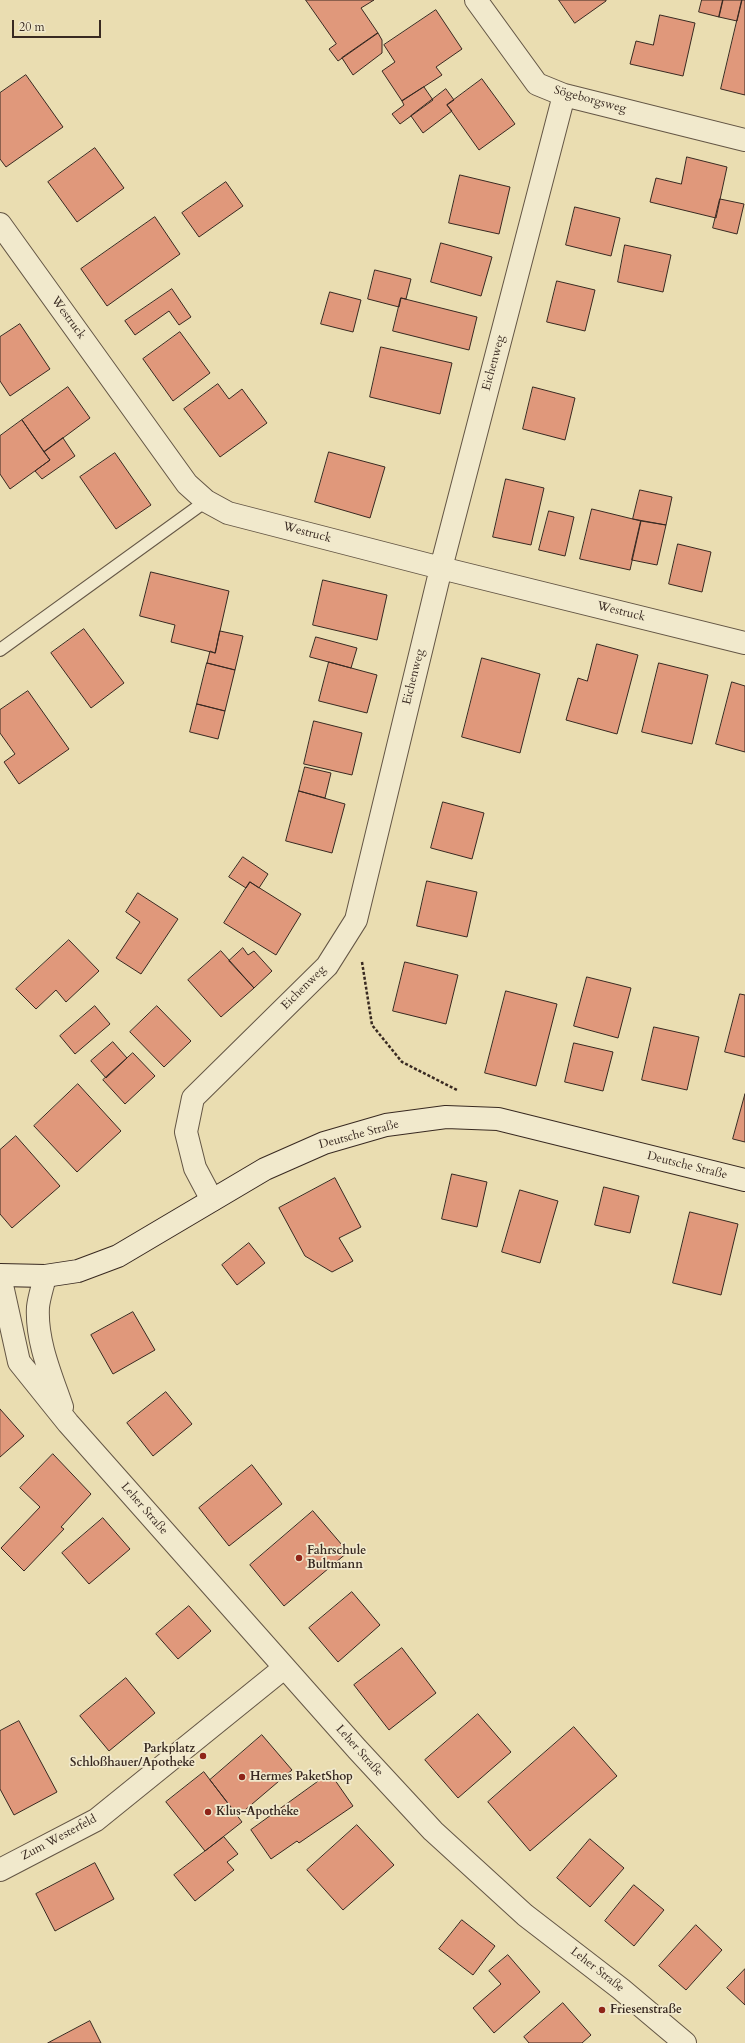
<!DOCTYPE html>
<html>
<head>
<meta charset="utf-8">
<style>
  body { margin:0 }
  #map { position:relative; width:745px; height:2043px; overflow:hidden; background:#eaddb1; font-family:Cardo,serif }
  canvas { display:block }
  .scale { position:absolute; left:12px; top:20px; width:89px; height:18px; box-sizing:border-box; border:2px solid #382921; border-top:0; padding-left:5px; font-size:12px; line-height:14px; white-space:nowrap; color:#382921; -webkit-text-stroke:3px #f1e9cc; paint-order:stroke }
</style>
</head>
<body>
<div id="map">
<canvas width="745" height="2043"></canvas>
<div class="scale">20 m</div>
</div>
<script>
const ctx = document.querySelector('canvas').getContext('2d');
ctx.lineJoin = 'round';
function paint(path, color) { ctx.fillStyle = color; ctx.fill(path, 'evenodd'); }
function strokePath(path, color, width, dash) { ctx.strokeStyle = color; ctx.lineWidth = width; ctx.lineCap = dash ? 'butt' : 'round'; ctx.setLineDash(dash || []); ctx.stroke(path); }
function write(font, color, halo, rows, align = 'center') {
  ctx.font = font + ' Cardo,serif'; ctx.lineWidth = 3.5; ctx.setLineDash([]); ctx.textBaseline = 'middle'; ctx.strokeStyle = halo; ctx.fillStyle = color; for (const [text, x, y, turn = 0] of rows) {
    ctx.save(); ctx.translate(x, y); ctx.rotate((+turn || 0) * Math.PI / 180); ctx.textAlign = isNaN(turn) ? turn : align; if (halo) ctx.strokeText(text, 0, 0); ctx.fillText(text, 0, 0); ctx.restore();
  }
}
const building = new Path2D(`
  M306 0H374L361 8 378 33 338 61 329 49 336 44Z
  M559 0H606V1L575 23Z
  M702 0H723L719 17 699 12Z
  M723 0H742L737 21 719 17Z
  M742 0H745V95L721 89Z
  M436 10 462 49 436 67 442 75 402 101 382 71 395 62 384 45Z
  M660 15 695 23 683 76 630 64 636 41 653 45Z
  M378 33 382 40V53L353 75 342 58Z
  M26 75 63 127 6 167 0 159V93Z
  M482 79 515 124 479 150 447 105Z
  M424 87 433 100 400 124 392 114 404 105 402 101Z
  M446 89 454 100 447 105 452 111 423 133 411 116Z
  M95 148 124 188 77 222 48 182Z
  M687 157 727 167 716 218 650 202 656 178 681 184Z
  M460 175 510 187 499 234 449 223Z
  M226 182 243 206 199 237 182 213Z
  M720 199 744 204 737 234 713 228Z
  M575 207 620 218 611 256 566 245Z
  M155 217 180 254 107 306 81 269Z
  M441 243 492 257 481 296 431 282Z
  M625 245 671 255 663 292 618 282Z
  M375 270 411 279 406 299 401 298 399 307 368 299Z
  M557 281 595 290 585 331 547 322Z
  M172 289 191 317 179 325 169 311 135 335 125 321Z
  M330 292 361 300 353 332 321 324Z
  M401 298 477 317 469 350 393 331Z
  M20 324 50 369 10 396 0 381V337Z
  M180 332 210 373 173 401 143 359Z
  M381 347 452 363 440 414 370 397Z
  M218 384 229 399 242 389 267 423 220 457 184 409Z
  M68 387 90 418 44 452 22 420Z
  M533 387 575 398 565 440 523 429Z
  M22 420 50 460 10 489 0 474V436Z
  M63 438 75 456 42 479 35 471 50 460 44 452Z
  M329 452 385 467 370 518 315 502Z
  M115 453 151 505 116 529 80 477Z
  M506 479 544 488 531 545 493 537Z
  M640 490 672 497 666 525 633 519Z
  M592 509 641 521 630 570 580 559Z
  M549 511 574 517 565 556 539 550Z
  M641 521 666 525 657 565 632 560Z
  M678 544 711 552 702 592 669 584Z
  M151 572 229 591 215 653 171 642 175 625 140 616Z
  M323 580 387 595 377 640 313 625Z
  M84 629 124 683 91 708 51 653Z
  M220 631 243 636 235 670 207 663 210 651 215 653Z
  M316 637 357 648 351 668 310 657Z
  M597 644 638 655 617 734 566 720 578 678 587 681Z
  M482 658 540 674 520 753 462 737Z
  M329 662 377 675 367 713 319 701Z
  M207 663 235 670 225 711 197 704Z
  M659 663 708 675 692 744 642 732Z
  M732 682 745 686V752L716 744Z
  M28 691 69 749 19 784 4 762 15 754 0 733V710Z
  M197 704 225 711 218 739 190 732Z
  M314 721 362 733 352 775 304 764Z
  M305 767 331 773 325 798 299 791Z
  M299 791 345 804 332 853 286 841Z
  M443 802 484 813 472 859 431 848Z
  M243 857 268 874 259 888 250 882 246 888 229 877Z
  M427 881 477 892 467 937 417 926Z
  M250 882 301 914 276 955 224 923Z
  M138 893 178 919 141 974 116 958 140 922 126 912Z
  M69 940 99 971 66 1002 56 990 36 1009 16 989Z
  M243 948 248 955 254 951 272 971 254 988 229 961Z
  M221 951 254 988 221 1017 188 980Z
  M405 962 458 975 446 1024 393 1011Z
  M587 977 631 988 618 1038 574 1026Z
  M506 991 557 1004 536 1086 485 1073Z
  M740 994 745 995V1057L725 1052Z
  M95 1006 110 1024 75 1054 60 1036Z
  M157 1006 191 1041 164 1067 130 1032Z
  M654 1027 699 1037 687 1090 642 1080Z
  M113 1042 127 1058 106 1078 91 1061Z
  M574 1043 613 1052 603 1091 565 1082Z
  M133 1053 155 1076 125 1104 103 1080Z
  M78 1084 121 1131 77 1172 34 1126Z
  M745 1094V1142L733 1139Z
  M16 1136 60 1186 12 1228 0 1214V1150Z
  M452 1174 487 1182 477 1227 442 1219Z
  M335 1178 361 1227 339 1238 353 1261 332 1272 305 1256 279 1208Z
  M604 1187 639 1196 630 1233 595 1225Z
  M520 1190 558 1201 540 1263 502 1252Z
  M690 1212 738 1224 721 1295 673 1283Z
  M249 1243 265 1263 237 1285 222 1265Z
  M133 1312 155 1350 113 1374 91 1335Z
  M166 1392 192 1424 153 1456 127 1423Z
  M0 1409 24 1436 0 1457Z
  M53 1454 91 1494 61 1527 64 1529 24 1571 1 1548 40 1507 20 1488Z
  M252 1465 282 1504 229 1546 199 1508Z
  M313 1511 348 1552 284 1606 250 1565Z
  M103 1518 130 1549 89 1584 62 1553Z
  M352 1592 380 1625 338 1662 309 1628Z
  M189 1606 211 1631 178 1659 156 1634Z
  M402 1648 436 1693 389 1730 354 1685Z
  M126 1678 155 1713 109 1751 80 1716Z
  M478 1714 511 1752 458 1798 425 1760Z
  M19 1721 57 1792 14 1815 0 1789V1731Z
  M574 1727 617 1776 530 1851 488 1802Z
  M262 1735 292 1770 238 1816 210 1780Z
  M204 1772 242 1822 205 1851 166 1802Z
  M330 1773 353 1806 299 1843 297 1841 271 1859 251 1830Z
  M357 1825 394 1865 343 1910 307 1870Z
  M224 1837 238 1854 227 1862 234 1870 195 1901 174 1875Z
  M590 1839 624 1868 590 1907 557 1878Z
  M95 1863 114 1899 55 1931 36 1894Z
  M634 1885 664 1910 634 1946 605 1921Z
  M462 1920 495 1946 473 1975 439 1949Z
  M696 1925 722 1950 686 1990 659 1966Z
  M508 1955 540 1992 494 2033 473 2008 501 1984 489 1971Z
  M745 1969V2005L727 1988Z
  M563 2003 591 2035 582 2043H529L524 2037Z
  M90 2021 101 2043H48Z`);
paint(building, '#e0987b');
strokePath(building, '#382921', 1);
const lane = new Path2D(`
  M0 650 206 501`);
const street = new Path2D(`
  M476 0 537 84 564 95 745 140
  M0 224 187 484 206 501 228 513 441 568 745 643
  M212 1200 195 1168 186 1132 193 1098 327 966 356 920 441 568 564 95
  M0 1276 19 1362 68 1423 357 1749 433 1831 525 1915 621 1989 685 2043
  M45 1276C43 1286 39 1297 38 1307 36 1341 51 1375 62 1407
  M0 1870 96 1820 284 1668`);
const secondary = new Path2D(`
  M0 1275 45 1276 78 1271 118 1256 265 1169 324 1143 386 1125 446 1117 498 1119 745 1180`);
strokePath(lane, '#645645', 14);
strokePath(street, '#645645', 24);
strokePath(secondary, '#382921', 24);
strokePath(new Path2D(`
  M362 962 372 1025 402 1062 457 1090`), '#382921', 2.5, [3, 2]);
strokePath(lane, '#f1e9cc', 12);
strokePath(street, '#f1e9cc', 22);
strokePath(secondary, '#f1e9cc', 22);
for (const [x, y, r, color] of [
  [299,1558,4,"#8f2418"],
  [203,1756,4,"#8f2418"],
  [242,1777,4,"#8f2418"],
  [208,1812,4,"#8f2418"],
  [602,2010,4,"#8f2418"]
]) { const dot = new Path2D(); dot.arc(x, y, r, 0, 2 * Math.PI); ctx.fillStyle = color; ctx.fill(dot); strokePath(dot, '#f1e9cc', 1.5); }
write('12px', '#382921', '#f1e9cc', [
  ["Sögeborgsweg",590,100,15],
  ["Westruck",68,318,54],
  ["Eichenweg",494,363,-75],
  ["Westruck",307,533,15],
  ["Westruck",621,612,14],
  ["Eichenweg",414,677,-76],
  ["Eichenweg",304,988,-45],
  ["Deutsche Straße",359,1135,-15],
  ["Deutsche Straße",687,1166,14],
  ["Leher Straße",144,1509,49],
  ["Leher Straße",359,1751,48],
  ["Zum Westerfeld",59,1838,-28],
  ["Leher Straße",597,1970,38]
]);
write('bold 12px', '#382921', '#f1e9cc', [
  ["Fahrschule",307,1551],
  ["Bultmann",307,1565],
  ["Parkplatz",195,1749,"right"],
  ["Schloßhauer/Apotheke",195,1763,"right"],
  ["Hermes PaketShop",250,1777],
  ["Klus-Apotheke",216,1812],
  ["Friesenstraße",610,2010]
], 'left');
</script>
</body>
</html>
